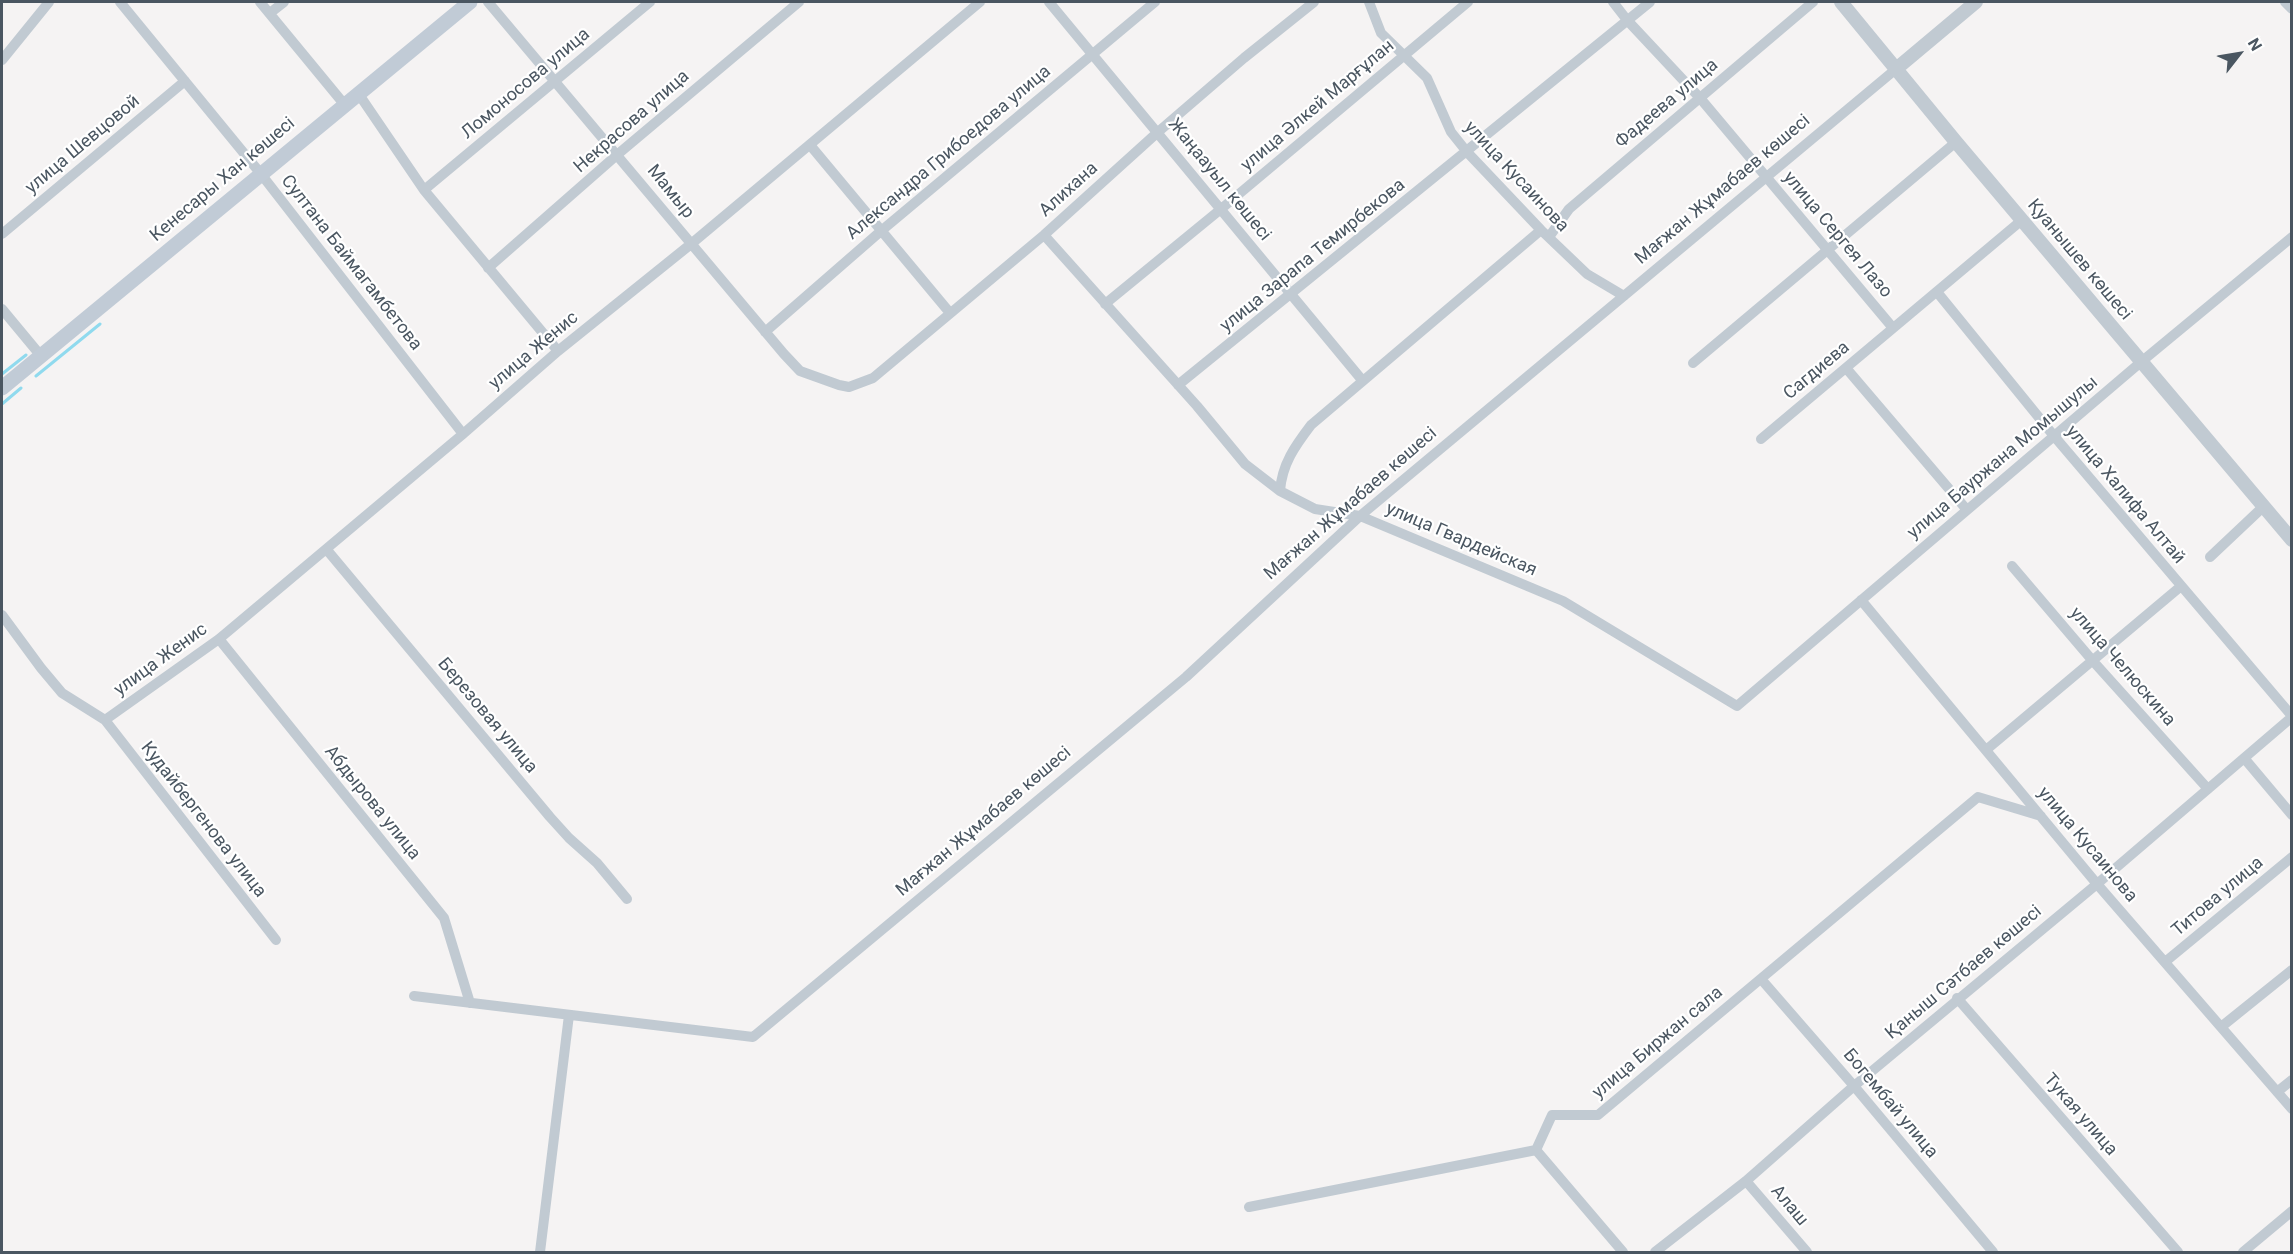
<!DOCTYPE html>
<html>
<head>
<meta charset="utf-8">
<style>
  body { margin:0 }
  #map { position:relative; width:2293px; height:1254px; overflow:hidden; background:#f5f3f3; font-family:Roboto,sans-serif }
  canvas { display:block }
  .frame { position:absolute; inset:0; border:3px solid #4a5661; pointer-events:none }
  .north { position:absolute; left:2209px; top:24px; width:60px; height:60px; -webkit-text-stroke:4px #fff; paint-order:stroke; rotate:59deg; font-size:16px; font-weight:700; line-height:24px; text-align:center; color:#4a5661 }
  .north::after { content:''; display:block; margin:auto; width:21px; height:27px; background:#4a5661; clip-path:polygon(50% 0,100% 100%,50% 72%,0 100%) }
</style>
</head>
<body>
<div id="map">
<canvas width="2293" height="1254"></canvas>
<div class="frame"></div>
<div class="north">N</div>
</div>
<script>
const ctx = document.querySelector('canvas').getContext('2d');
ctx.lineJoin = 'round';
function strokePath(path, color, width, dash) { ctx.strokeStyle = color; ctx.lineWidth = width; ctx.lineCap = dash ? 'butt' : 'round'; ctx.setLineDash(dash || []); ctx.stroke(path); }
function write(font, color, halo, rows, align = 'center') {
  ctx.font = font + ' Roboto,sans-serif'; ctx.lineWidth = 4.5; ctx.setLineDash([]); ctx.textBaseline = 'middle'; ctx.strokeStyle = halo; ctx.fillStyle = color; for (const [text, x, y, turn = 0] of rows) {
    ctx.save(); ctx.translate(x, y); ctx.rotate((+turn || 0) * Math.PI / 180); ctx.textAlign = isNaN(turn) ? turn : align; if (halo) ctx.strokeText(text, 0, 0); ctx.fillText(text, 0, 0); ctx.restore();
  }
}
strokePath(new Path2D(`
  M2 374 26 355
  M36 376 100 324
  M2 404 21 388`), '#90daee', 3);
strokePath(new Path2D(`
  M120 2 261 174 463 434
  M260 2 344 104
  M488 2 784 354 800 371 839 385 849 387 873 378 1044 235 1158 132 1244 58 1314 2
  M1049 2 1362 380
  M1369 2 1381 33 1427 78 1451 132 1467 152 1541 230 1587 274 1624 296
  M1613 2 1627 20 1700 98 1893 328
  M2285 2 2292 9
  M270 13 284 2
  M2 60 49 2
  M358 93 424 190 558 351
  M810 145 950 313
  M424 190 650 2
  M2 234 185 81
  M1044 235 1197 406 1245 464 1280 491 1315 509 1360 516 1563 601 1737 706 2141 362 2292 237
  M1549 237 1569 209 1813 2
  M488 268 618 154 799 2
  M1937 292 2054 436 2292 716
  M1105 304 1221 209 1468 2
  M2 309 41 356
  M765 332 881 231 1155 2
  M1693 363 1956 142
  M1846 368 1967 510
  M1178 385 1650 2
  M1761 439 2022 220
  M1280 491C1282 464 1295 446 1311 425L1541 230
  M327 550 550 817 569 838 597 863 627 899
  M2210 557 2263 507
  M2012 566 2092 660 2208 789
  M1861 600 2097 884 2292 1109
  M2 615 41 668 62 693 105 720 276 940
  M219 639 444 918 470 1003
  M105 720 219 639 463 434 558 351 691 244 980 2
  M1986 750 2180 587
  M2244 758 2292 815
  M2165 962 2292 857
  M1761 979 1854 1086 1993 1252
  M414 996 753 1037 1186 677 1360 516 1896 69
  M1957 998 2178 1252
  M2221 1027 2292 970
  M2277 1092 2292 1080
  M1536 1150 1623 1252
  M1746 1181 1807 1252
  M1249 1207 1536 1150 1552 1115H1598L1978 797 2041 816
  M540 1252 569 1015
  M1655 1252 1746 1181 1854 1086 2097 884 2292 717
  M2243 1252 2292 1211`), '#c1cad2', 10);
strokePath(new Path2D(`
  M1841 2 1956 142 2292 540
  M1896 69 1976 2`), '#c1cad2', 14);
strokePath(new Path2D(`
  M2 388 470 2`), '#c1cbd6', 15);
write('18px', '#4a5661', '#fff', [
  ["Ломоносова улица",526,84,-40],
  ["Фадеева улица",1667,104,-40],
  ["улица Әлкей Марғұлан",1318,106,-40],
  ["Некрасова улица",632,122,-41],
  ["улица Шевцовой",83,145,-40],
  ["Александра Грибоедова улица",949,153,-40],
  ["улица Кусаинова",1516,177,47],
  ["Кенесары Хан көшесі",223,180,-40],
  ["Жаңаауыл көшесі",1219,180,51],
  ["Алихана",1069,190,-42],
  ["Мағжан Жұмабаев көшесі",1723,190,-40],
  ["Мамыр",670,192,51],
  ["улица Сергея Лазо",1837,235,50],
  ["улица Зарапа Темирбекова",1313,256,-39],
  ["Қуанышев көшесі",2079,260,50],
  ["Султана Баймагамбетова",351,263,52],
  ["улица Женис",534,351,-40],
  ["Сагдиева",1817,371,-40],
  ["улица Бауржана Момышулы",2003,458,-40],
  ["улица Халифа Алтай",2125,495,50],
  ["Мағжан Жұмабаев көшесі",1351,504,-41],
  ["улица Гвардейская",1461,540,23],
  ["улица Женис",161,660,-36],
  ["улица Челюскина",2122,667,49],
  ["Березовая улица",487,716,50],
  ["Абдырова улица",372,803,51],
  ["Кудайбергенова улица",203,820,52],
  ["Мағжан Жұмабаев көшесі",984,822,-40],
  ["улица Кусаинова",2087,845,50],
  ["Титова улица",2218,897,-40],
  ["Қаныш Сәтбаев көшесі",1964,973,-40],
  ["улица Биржан сала",1658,1043,-40],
  ["Богембай улица",1890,1104,50],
  ["Тукая улица",2080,1115,49],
  ["Алаш",1789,1206,50]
]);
</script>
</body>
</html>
